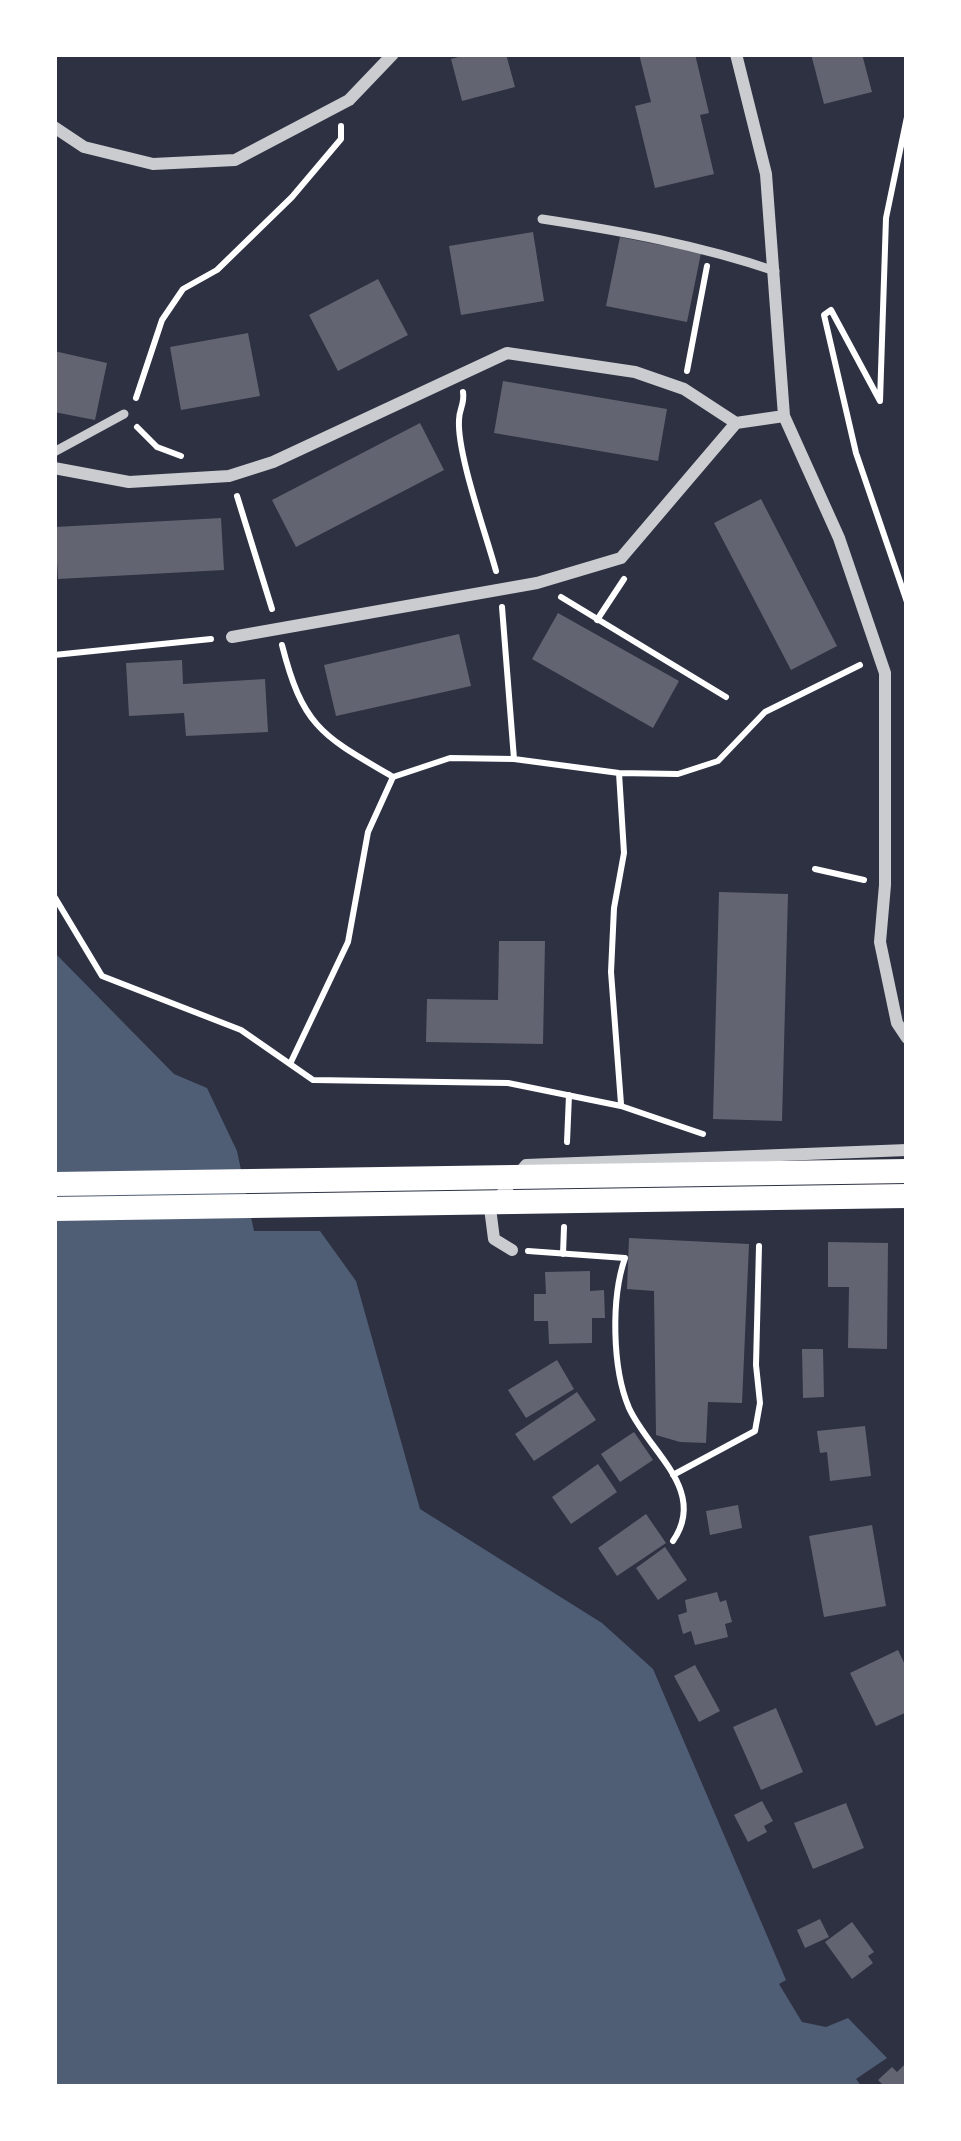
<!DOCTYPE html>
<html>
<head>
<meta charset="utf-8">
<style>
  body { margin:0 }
  #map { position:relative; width:961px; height:2141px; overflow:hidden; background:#2d3142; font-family:"Source Serif 4",serif }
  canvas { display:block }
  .frame { position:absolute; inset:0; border:57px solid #fff; pointer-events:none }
</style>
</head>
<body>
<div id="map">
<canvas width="961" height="2141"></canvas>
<div class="frame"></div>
</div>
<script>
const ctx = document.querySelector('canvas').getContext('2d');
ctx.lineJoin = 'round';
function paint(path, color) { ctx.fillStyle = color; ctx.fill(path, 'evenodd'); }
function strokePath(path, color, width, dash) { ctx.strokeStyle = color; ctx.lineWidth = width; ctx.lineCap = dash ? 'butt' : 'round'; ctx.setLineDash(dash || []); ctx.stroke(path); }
paint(new Path2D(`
  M54 952 174 1074 207 1088 237 1151 254 1231H320L356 1281 420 1509 602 1623 653 1669 786 1980 779 1984 802 2022 826 2027 848 2018 887 2058 856 2079 862 2087H54Z`), '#4f5d75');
paint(new Path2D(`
  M470 54H506L515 87 462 101 451 59Z
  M639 54H695L709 113 700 115 714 174 655 188 635 106 651 102Z
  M811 54H862L872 92 824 104Z
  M533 232 544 301 461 315 449 246Z
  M620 237 701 253 687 322 606 306Z
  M378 279 408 335 338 371 309 315Z
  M248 333 260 396 181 410 170 347Z
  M54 351 107 363 95 420 54 412Z
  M503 381 667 409 658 461 494 433Z
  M420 423 444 470 296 547 272 500Z
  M761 499 837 646 791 670 714 523Z
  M221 518 224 570 58 579 55 527Z
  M558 613 679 681 653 728 532 659Z
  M459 634 471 686 336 716 324 665Z
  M182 660 183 684 265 679 268 732 186 736 184 713 129 716 126 663Z
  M719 892 788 894 782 1121 713 1119Z
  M499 941H545L543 1044 426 1042 427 999 498 1000Z
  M629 1238 749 1244 742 1403 708 1402 706 1443 680 1442 656 1435 654 1291 627 1289Z
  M828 1242 888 1243 887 1349 848 1348 849 1287H828Z
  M590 1271V1291L604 1290 605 1318H592V1343L549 1344 548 1321H534V1294H546L545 1272Z
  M802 1349H823L824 1397 803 1398Z
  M557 1360 574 1389 526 1418 508 1390Z
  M577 1392 596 1420 534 1461 515 1434Z
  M865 1426 871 1476 830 1481 827 1452 820 1453 817 1431Z
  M634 1432 653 1460 620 1482 601 1454Z
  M598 1464 617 1492 571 1524 552 1497Z
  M738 1505 742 1528 710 1535 706 1511Z
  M646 1514 666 1543 617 1576 598 1548Z
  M872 1525 886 1606 824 1617 809 1536Z
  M665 1547 687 1580 658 1600 636 1568Z
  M717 1592 720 1602 726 1600 732 1622 725 1624 728 1637 695 1645 691 1631 683 1634 678 1615 687 1612 685 1600Z
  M898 1650 907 1669V1712L876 1726 850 1673Z
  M695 1665 720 1711 699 1722 674 1676Z
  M776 1708 803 1772 761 1790 733 1727Z
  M762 1801 773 1821 764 1826 767 1832 748 1842 734 1815Z
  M846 1803 864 1848 813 1869 794 1823Z
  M820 1919 829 1937 805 1948 797 1930Z
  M852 1922 874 1952 868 1956 873 1963 852 1979 825 1942Z
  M907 2062V2087H885L878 2080 892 2067 897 2072Z`), '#626471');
strokePath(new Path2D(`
  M907 54V72
  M907 117 886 218 880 401 831 310 824 315 856 453 907 602
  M687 371 707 266
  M463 392C465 404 459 409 459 420 457 454 486 534 496 571
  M136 398 162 320 183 289 217 270 292 197 341 139V126
  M137 427 157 447
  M157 447 181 456
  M237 496 272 609
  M561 597 726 697
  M502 607 514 759
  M597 620 624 579
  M282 645C303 728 323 736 393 777
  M54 655 211 639
  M619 773 624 853 614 908 611 972 621 1104
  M815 869 864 880
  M54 896 102 976 241 1030 313 1080 508 1083 621 1106 703 1134
  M290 1064 348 942 368 832 393 777 450 758 514 759 619 773 678 774 718 761 765 712 860 665
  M567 1142 569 1095
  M528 1251 625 1258C611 1298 612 1368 629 1408 649 1452 708 1490 673 1541
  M563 1254 564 1227
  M673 1475 755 1431 760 1403 756 1365 759 1246`), '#fff', 6);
strokePath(new Path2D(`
  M542 219C621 231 699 245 775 271
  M54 452 124 414`), '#caccd0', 9);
strokePath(new Path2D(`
  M736 54 766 174 784 416 839 538 885 673V885L880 942 897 1023 907 1038
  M54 127 84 147 153 164 235 160 349 100 393 54
  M54 468 129 482 229 476 273 462 507 353 635 372 684 389 736 423 784 416
  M232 637 537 583 621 558 736 423
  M512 1250 494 1239 490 1208 526 1165 907 1150`), '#caccd0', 12);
strokePath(new Path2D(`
  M54 1184 907 1171
  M54 1209 907 1196`), '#fff', 24);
</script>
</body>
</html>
